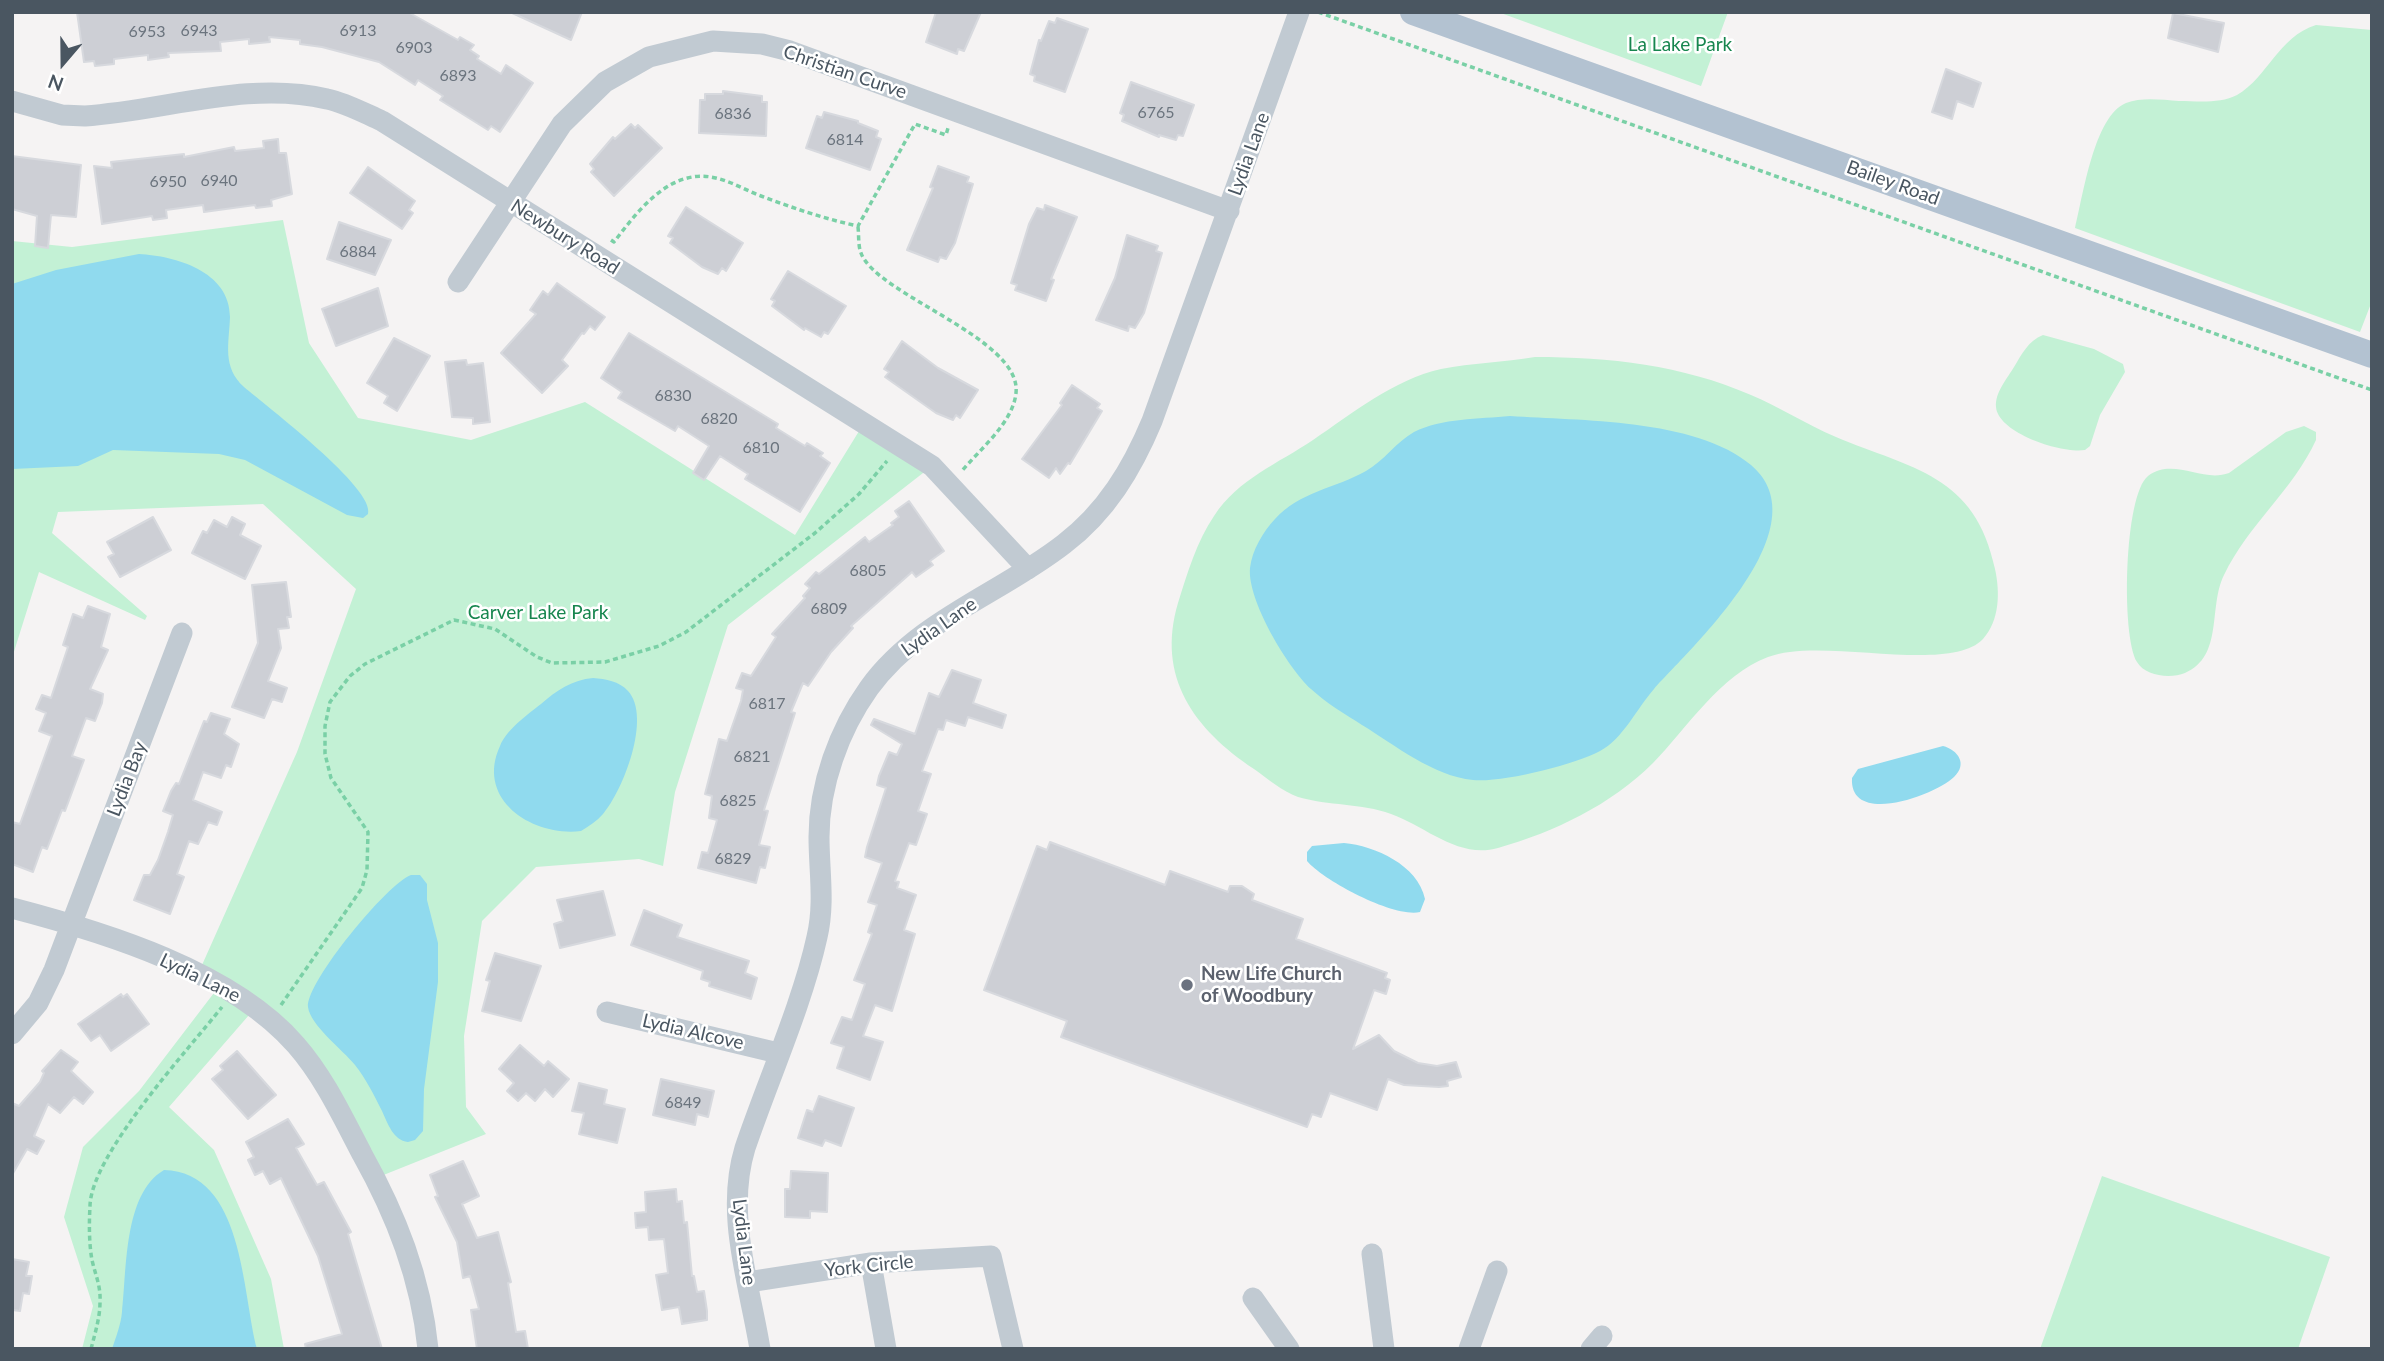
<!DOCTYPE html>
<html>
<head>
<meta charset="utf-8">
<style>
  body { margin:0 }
  #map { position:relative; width:2384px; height:1361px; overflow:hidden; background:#f5f3f3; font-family:Lato,sans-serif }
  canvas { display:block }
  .frame { position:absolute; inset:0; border:14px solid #4a5661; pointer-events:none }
  .north { position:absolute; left:28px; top:28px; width:70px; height:70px; -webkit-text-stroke:5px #fff; paint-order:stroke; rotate:200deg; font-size:19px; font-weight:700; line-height:28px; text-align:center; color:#4a5661 }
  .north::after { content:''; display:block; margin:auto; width:24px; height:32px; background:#4a5661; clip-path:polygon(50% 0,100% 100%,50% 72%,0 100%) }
</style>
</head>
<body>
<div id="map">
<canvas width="2384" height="1361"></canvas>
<div class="frame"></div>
<div class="north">N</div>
</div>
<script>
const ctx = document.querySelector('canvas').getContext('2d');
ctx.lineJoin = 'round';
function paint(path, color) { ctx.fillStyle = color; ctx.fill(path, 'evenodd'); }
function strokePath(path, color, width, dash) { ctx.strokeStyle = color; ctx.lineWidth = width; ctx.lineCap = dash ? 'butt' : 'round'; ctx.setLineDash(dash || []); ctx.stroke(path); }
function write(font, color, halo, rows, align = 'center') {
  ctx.font = font + ' Lato,sans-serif'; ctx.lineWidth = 5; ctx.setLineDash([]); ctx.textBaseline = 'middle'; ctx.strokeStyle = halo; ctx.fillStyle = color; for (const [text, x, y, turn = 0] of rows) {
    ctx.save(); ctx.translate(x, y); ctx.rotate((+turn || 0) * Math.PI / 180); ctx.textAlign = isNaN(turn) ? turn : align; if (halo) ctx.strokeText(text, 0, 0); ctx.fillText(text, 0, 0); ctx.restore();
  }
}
paint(new Path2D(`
  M1498 12H1728L1701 86Z
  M2316 25 2372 30V301L2360 332 2075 228C2083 196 2094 116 2126 103 2142 97 2162 100 2179 101 2197 101 2220 104 2237 95 2268 77 2278 37 2316 25Z
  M283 220 309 343 358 418 471 440 585 402 795 535 864 423 932 466 728 625 675 792 663 866 639 859 536 867 482 921 464 1036 466 1107 486 1134 376 1178 325 1086 256 1007 169 1107 214 1150 271 1279 284 1349H82L93 1306 64 1217 83 1147 139 1091 220 985 198 974 297 752 356 589 263 504 58 512 52 533 147 616 145 620 39 572 12 658V241L72 247Z
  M2043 335 2094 349 2123 364 2125 372 2100 415 2090 446 2085 450C2062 454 1998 433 1996 407 1995 392 2007 379 2014 367 2022 354 2028 341 2043 335Z
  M1535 357C1609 357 1682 365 1751 395 1780 407 1807 425 1836 437 1912 469 1975 474 1995 569 2000 592 2000 620 1983 639 1949 675 1821 636 1768 657 1720 675 1687 728 1653 763 1611 805 1554 832 1498 848 1458 859 1427 827 1391 814 1361 803 1329 806 1298 797 1282 791 1268 779 1254 769 1194 729 1156 677 1178 603 1187 574 1197 541 1214 516 1238 479 1279 463 1313 440 1353 413 1393 380 1441 369 1472 363 1504 362 1535 357Z
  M2304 426 2316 432V440C2293 490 2248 525 2224 575 2208 607 2224 656 2185 673 2170 679 2145 676 2137 662 2121 636 2124 495 2148 476 2174 457 2202 483 2229 473L2286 432Z
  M2102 1176 2330 1257 2298 1349H2040Z`), '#c3f1d5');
paint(new Path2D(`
  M139 254C175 256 230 271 230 317 229 344 222 367 244 387 265 405 376 489 368 514L363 518 347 515 245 460 219 454 113 450 78 466 12 469V284L56 270Z
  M1510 416C1579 421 1695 418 1751 465 1823 526 1694 645 1654 689 1637 708 1623 739 1600 751 1574 765 1501 783 1473 780 1433 776 1395 745 1362 725 1345 714 1326 703 1311 689 1288 668 1247 600 1250 568 1252 550 1263 532 1275 519 1299 492 1336 488 1366 471 1384 461 1396 442 1414 432 1442 418 1479 419 1510 416Z
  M593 678C606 679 619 681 628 691 652 717 623 791 603 814 597 821 589 826 581 831 533 837 475 800 500 746 507 729 527 715 541 704 557 690 572 680 593 678Z
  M1943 746C1958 750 1968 764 1954 777 1936 795 1849 827 1852 778L1858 769Z
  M1344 843C1375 846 1418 865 1425 899L1420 912C1394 918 1324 881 1307 861V852L1312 846Z
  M411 875H420L427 884V900L438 943V982L424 1089 423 1131 415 1140 408 1142C393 1140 388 1124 382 1111 374 1095 366 1079 355 1065 343 1050 310 1025 308 1007 306 982 388 883 411 875Z
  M164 1170C244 1172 242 1293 257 1349H112C116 1337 121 1324 122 1312 127 1271 123 1194 164 1170Z`), '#90daee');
const building = new Path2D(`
  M77 12H408L458 40 460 37 474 45 470 50 479 56 477 59 501 74 506 65 533 83 500 132 491 126 488 130 440 100 443 96 418 80 415 85 379 62 322 47 300 44V40L269 37 270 42 249 44V39L220 42 221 51 168 53 169 57 148 60V55L114 59V64L95 66 94 61 84 62Z
  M510 12H582L571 40Z
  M936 12H981L964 51 958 49 957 54 926 42Z
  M2173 13 2224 23 2218 52 2168 38Z
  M1057 18 1088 29 1065 92 1034 81 1035 76 1030 74 1039 40 1041 41 1049 21 1055 23Z
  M1946 69 1981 83 1973 107 1957 101 1952 119 1932 112Z
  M1131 82 1194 105 1183 136 1178 135 1176 140 1159 135V137L1122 121 1124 115 1120 113Z
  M723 91 762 96V102H767L766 136 699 133 700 100H705V94H723Z
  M824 112 858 121V123L878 131 876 137 881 139 870 170 806 148 817 116 822 118Z
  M631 124 635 128 638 125 662 148 614 196 591 172 594 169 590 164 613 137 615 139Z
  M278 139 279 153H286L292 194 271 200 272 206 256 208 255 205 204 212 203 205 166 210 167 218 153 220 152 216 102 224 94 166 112 168 111 162 184 154V157L234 147 235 151 264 148 263 141Z
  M12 156 81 165 76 217 51 215 48 248 35 246 37 216 12 209Z
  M938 166 969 177 967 182 973 184 955 243 946 259 940 257 938 262 907 250 933 188 930 187Z
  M368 167 415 201 409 210 413 213 402 229 350 193Z
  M1045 205 1077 217 1051 279 1054 280 1046 301 1015 290 1017 285 1011 283 1029 224 1037 208 1044 210Z
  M686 207 743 243 726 271 722 268 718 274 702 267 670 243 673 238 668 236Z
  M339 222 391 240 375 275 327 259Z
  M1127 235 1158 246 1156 251 1162 253 1144 313 1135 328 1129 326 1128 331 1096 320 1115 278Z
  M788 271 846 306 828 334 824 332 821 337 805 328 804 330 772 306 775 301 771 299Z
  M557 283 605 317 595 330 590 326 584 334 582 333 562 360 568 366 542 393 501 353 536 314 530 310 543 291 548 295Z
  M378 288 388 326 336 346 322 309Z
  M629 333 778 424 776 428 805 446 807 443 823 453 820 456 830 463 800 512 745 479 748 474 720 456 704 480 693 473 709 446 678 426 675 431 618 398 622 392 601 378Z
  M394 338 430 356 397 411 384 403 388 396 367 383Z
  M902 341 938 368 978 390 960 418 956 415 953 420 936 413 885 377 889 372 884 369Z
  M466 360 467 365 483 363 490 422 473 424V418L452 417 445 362Z
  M1072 385 1100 404 1097 408 1102 411 1070 464 1068 463 1060 474 1056 468 1049 478 1022 459 1062 405 1060 403Z
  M909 501 944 551 930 561 933 565 916 577 912 572 851 626 853 628 831 652 808 686 803 683 791 712 795 713 764 810 768 811 759 845 770 847 765 868 760 867 756 883 698 868 702 852 708 853 717 820 709 818 712 796 705 794 719 739 727 741 741 701 743 690 736 688 742 673 751 676 776 637 772 634 805 598 803 596 810 588 805 584 816 572 819 574 865 537 869 542 893 525 891 523 899 517 895 511Z
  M153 517 171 550 120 577 108 557 114 554 107 542Z
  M232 517 245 524 240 535 261 546 245 579 192 553 203 531 207 533 214 520 227 527Z
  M286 582 291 617H287L289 628 278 629 281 648 268 681 287 688 282 702 272 699 264 718 232 707 258 643 252 585Z
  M88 606 110 614 101 647 108 650 90 689 103 694 102 703 95 721 86 718 72 756 84 760 65 811 62 810 47 849 42 847 33 872 12 864V822L20 824 52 736 39 731 46 713 36 709 42 695 51 698 68 647 63 645 73 614 83 618Z
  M952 670 981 680 973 703 1006 715 1002 728 968 717 965 726 946 720 943 730 938 729 922 771 931 774 918 811 927 814 916 845 909 843 895 881 899 882 897 888 916 895 904 930 915 934 892 1011 875 1005 863 1036 883 1042 870 1080 837 1068 844 1047 831 1043 842 1017 852 1020 865 984 854 980 872 934 868 932 877 905 868 902 882 863 865 857 867 847 886 788 877 785 879 776 889 752 897 755 902 744 871 725 874 719 915 734 929 693 939 697Z
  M211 713 230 719 224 734 239 744 231 767 226 765 221 778 203 772 193 800 222 812 217 825 208 822 198 844 189 841 177 874 184 877 170 914 134 900 144 875H150L158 860 168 832 173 815 163 811 171 791 176 783 179 784 204 721 207 722Z
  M1050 842 1165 885 1170 871 1228 892 1230 886H1242L1254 894 1252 900 1303 919 1296 939 1387 973 1385 978 1390 980 1386 994 1374 990 1353 1049 1379 1035 1394 1051 1418 1063 1437 1066 1456 1062 1461 1077 1447 1081 1448 1086 1439 1087 1404 1085 1388 1079 1377 1110 1330 1093 1321 1117 1312 1114 1307 1127 1061 1037 1067 1021 984 990 1037 846 1047 850Z
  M603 891 615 935 560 948 554 924 563 921 557 900Z
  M644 910 682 925 677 937 749 961 745 973 757 978 751 999 709 986 710 982 701 979 703 971 631 945Z
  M495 953 541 966 521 1021 482 1011 490 981 486 980Z
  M121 994 123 997 127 994 149 1024 111 1051 100 1035 91 1041 78 1024Z
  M520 1045 544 1066 548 1061 569 1079 553 1097 545 1089 535 1101 526 1093 518 1101 507 1091 514 1083 499 1069Z
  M61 1050 78 1062 71 1071 93 1092 83 1104 74 1097 60 1113 48 1104 34 1136 44 1141 37 1154 27 1149 12 1175V1103L19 1106 40 1082 44 1073 42 1071Z
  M237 1051 276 1095 248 1119 212 1079 223 1070 220 1066Z
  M661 1079 714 1091 708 1117 697 1114 695 1125 653 1115Z
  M579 1083 607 1090 604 1104 625 1109 617 1143 579 1134 584 1113 572 1111Z
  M819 1096 854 1108 841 1146 825 1140 822 1146 798 1138 807 1110 813 1112Z
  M288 1119 304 1144 296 1148 317 1185 324 1182 351 1232 348 1234 382 1349H306L305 1344 342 1334 318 1256 281 1178 270 1184 263 1171 255 1175 248 1160 254 1157 246 1142Z
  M463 1161 479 1196 462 1204 477 1238 498 1232 511 1282 508 1283 516 1332 525 1331 528 1349H477L471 1310 479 1309 470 1276 463 1278 457 1242 435 1197 438 1196 430 1175Z
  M791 1171 828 1173 827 1212 810 1211V1218L785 1217V1189H790Z
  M676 1189 677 1202 682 1201 684 1223 687 1222 692 1276H694L697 1292 704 1291 707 1311V1320L682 1324 679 1307 662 1310 656 1275 668 1273 664 1239 649 1240 648 1227 636 1228 635 1213 646 1212 645 1192Z
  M12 1259 29 1262 26 1276H32L29 1294 23 1293 20 1311 12 1310Z`);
paint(building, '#cdcfd5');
strokePath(building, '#d7d9de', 2);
strokePath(new Path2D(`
  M1318 12 2372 390
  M858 227C859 235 858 246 861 253 876 295 1022 338 1016 393 1013 423 979 450 961 472
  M611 240 614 242C637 212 668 170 711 177 729 180 745 190 761 196 793 208 825 219 858 226L915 124 946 135 948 128
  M281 1005 362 888 367 870 368 832 331 778 325 754V726L330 702 350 676 365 664 454 620 495 629 537 657 552 663 605 662 659 646 686 632 815 533 859 494 887 461
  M91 1349C95 1333 100 1318 100 1302 101 1286 95 1274 92 1260 89 1244 89 1223 90 1206 91 1155 188 1050 222 1007`), '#7ad0a6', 3.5, [5, 3.5]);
strokePath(new Path2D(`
  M12 101 62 115 85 116C164 111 248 80 327 99 346 103 364 113 382 121L932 466 1028 569
  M458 282 562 124 605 82 649 57 713 41 762 44 790 51 1229 211
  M12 908C104 932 232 971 296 1045 324 1077 342 1116 362 1154 396 1215 421 1278 428 1349
  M607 1012 778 1053
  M12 1034 38 1003 54 970 182 633
  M1372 1254 1384 1349
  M871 1263 886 1349
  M748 1282 871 1263 991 1256 1013 1349
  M1253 1298 1289 1349
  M760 1349C749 1282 725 1214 745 1148 768 1080 802 1005 817 937 825 903 819 871 819 837 819 785 839 730 869 688 918 620 1000 594 1064 544 1106 512 1132 469 1152 421L1299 12
  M1469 1349 1497 1271
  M1591 1349 1602 1336`), '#c1cad2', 21);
strokePath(new Path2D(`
  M1413 12 2372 355`), '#b3c2d1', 26);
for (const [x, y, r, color] of [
  [1187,985,7,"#6b7280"]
]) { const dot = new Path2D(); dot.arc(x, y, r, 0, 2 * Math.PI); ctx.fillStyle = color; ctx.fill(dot); strokePath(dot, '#fff', 2.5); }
write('16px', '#6b747e', null, [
  ["6943",199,31],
  ["6913",358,31],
  ["6953",147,32],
  ["6903",414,48],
  ["6893",458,76],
  ["6765",1156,113],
  ["6836",733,114],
  ["6814",845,140],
  ["6940",219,181],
  ["6950",168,182],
  ["6884",358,252],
  ["6830",673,396],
  ["6820",719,419],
  ["6810",761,448],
  ["6805",868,571],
  ["6809",829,609],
  ["6817",767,704],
  ["6821",752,757],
  ["6825",738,801],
  ["6829",733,859],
  ["6849",683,1103]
]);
write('19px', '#17864f', '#fff', [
  ["La Lake Park",1680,45],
  ["Carver Lake Park",538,613]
]);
write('19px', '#4a5661', '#fff', [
  ["Christian Curve",845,72,19],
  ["Lydia Lane",1249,154,-70],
  ["Bailey Road",1893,183,20],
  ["Newbury Road",565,237,32],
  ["Lydia Lane",939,627,-35],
  ["Lydia Bay",127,779,-69],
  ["Lydia Lane",200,978,26],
  ["Lydia Alcove",693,1032,13],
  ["Lydia Lane",744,1242,83],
  ["York Circle",869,1266,-6]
]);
write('bold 19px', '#5b616d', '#fff', [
  ["New Life Church",1201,974],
  ["of Woodbury",1201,996]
], 'left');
</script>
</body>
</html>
